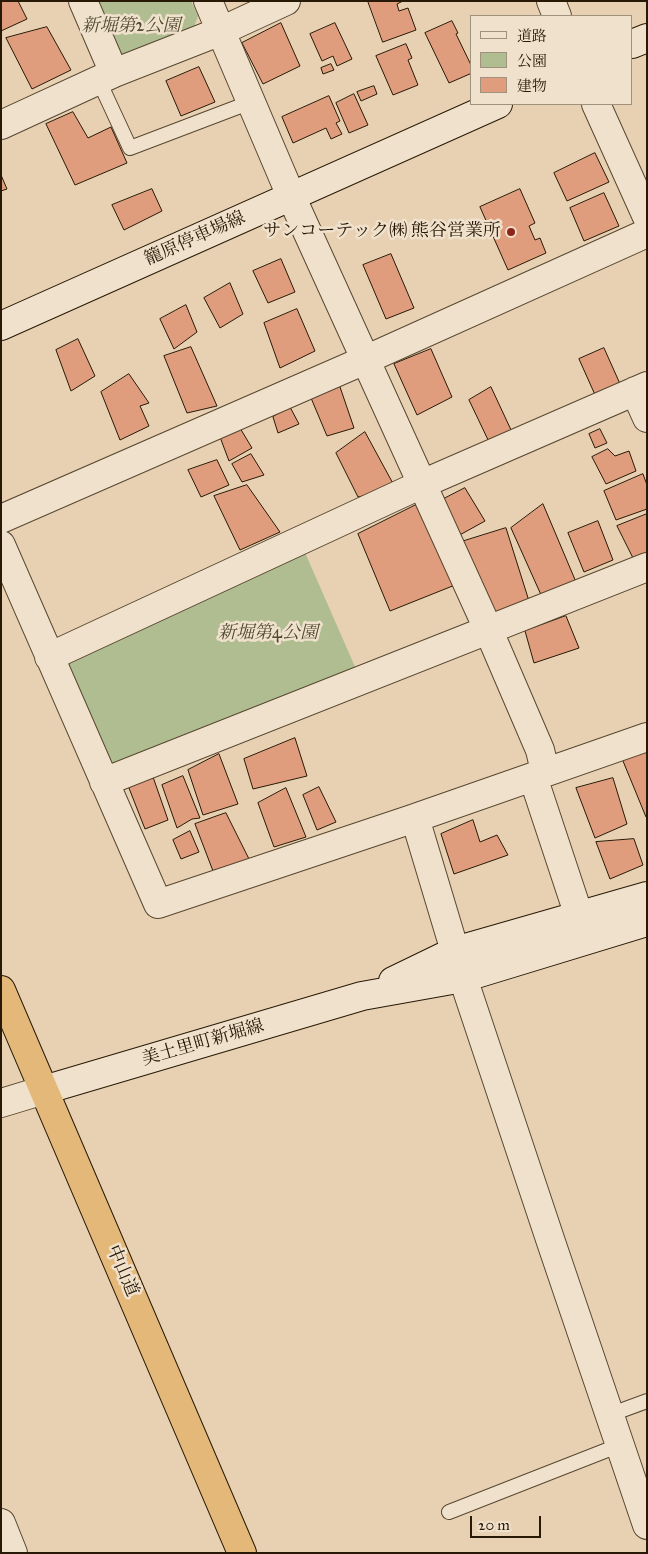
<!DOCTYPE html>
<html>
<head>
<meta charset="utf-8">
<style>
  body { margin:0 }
  #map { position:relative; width:648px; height:1554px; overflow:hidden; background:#e8d1b2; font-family:"IM FELL Great Primer","Noto Serif JP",serif }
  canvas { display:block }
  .frame { position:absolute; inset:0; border:2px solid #271905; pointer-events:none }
  .legend { position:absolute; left:470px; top:15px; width:162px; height:90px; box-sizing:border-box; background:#f0e1cd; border:1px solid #a0917d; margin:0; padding:6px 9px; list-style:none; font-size:15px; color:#271905 }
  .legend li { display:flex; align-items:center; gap:10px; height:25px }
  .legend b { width:25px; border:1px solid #a0917d }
  .scale { position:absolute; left:470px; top:1516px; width:71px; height:22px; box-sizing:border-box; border:2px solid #271905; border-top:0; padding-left:6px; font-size:15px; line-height:18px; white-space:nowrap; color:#271905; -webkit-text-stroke:4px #f0e1cd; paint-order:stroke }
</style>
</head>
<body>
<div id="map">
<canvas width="648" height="1554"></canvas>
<div class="frame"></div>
<ul class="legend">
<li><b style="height:6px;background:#f0e1cd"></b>道路</li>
<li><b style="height:14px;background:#afbd91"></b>公園</li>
<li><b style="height:14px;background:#e09d7d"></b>建物</li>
</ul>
<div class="scale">20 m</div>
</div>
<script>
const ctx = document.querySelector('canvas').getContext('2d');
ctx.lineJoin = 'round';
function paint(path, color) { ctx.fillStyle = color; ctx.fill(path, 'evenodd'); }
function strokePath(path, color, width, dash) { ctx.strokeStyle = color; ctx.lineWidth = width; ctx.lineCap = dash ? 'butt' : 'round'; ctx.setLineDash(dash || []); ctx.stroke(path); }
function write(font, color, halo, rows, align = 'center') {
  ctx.font = font + ' "IM FELL Great Primer","Noto Serif JP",serif'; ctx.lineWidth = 5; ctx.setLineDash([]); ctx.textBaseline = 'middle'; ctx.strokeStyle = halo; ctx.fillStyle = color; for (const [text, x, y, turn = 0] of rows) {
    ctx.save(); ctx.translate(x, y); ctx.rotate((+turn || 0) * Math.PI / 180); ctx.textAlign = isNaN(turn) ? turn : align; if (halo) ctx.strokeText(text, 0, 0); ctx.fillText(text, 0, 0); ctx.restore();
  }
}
paint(new Path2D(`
  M90 1H191L198 16 194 27 128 58 113 53Z
  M303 548 356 669 116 764 104 760 64 665Z`), '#afbd91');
const building = new Path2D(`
  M1 1H18L27 19 1 31Z
  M368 1H403L397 4 399 11 408 8 416 30 383 42Z
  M452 21 458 33 456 34 472 67V73L449 83 425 33Z
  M281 23 300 66 263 84 242 43Z
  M335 23 352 59 337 66 333 56 322 61 310 34Z
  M47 27 71 70 32 89 6 38Z
  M406 44 412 58 408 60 418 85 393 95 376 56Z
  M331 64 334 70 323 74 321 68Z
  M199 67 215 102 181 116 166 81Z
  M374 86 377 94 361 101 357 92Z
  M354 94 368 125 349 133 336 103Z
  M329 96 340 121 336 123 342 134 331 139 326 128 293 143 282 117Z
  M73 112 88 138 111 127 127 163 75 185 46 124Z
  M595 153 609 182 567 201 554 173Z
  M1 175 7 189 1 191Z
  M152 189 162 211 124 230 112 205Z
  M520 189 535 223 529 226 535 240 540 238 546 253 508 270 480 207Z
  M604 193 619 226 584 241 570 208Z
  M391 254 414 308 386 319 363 265Z
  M281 259 295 292 268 303 253 271Z
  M230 283 243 314 220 328 204 298Z
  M186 305 197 332 174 349 160 319Z
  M297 309 315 351 280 368 264 323Z
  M78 339 95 376 71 391 56 350Z
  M191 347 217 406 187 413 164 356Z
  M604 348 621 386 596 397 579 359Z
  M431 349 452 397 417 415 394 364Z
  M129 374 149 403 140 406 149 426 120 440 101 392Z
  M339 384 354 428 327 436 311 398Z
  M491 387 512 432 490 444 469 400Z
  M290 407 299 424 278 433 273 417Z
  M240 428 252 448 229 461 220 437Z
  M600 429 607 443 595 448 589 434Z
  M365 432 396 489 358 497 336 453Z
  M608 449 615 456 629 451 636 471 606 484 592 457Z
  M251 454 264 475 242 482 232 464Z
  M217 460 229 485 201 497 188 470Z
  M643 474 647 485V509L616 520 604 491Z
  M247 485 280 532 240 550 214 496Z
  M465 488 485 521 456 537 436 503Z
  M543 504 576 582 542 597 511 528Z
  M416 505 455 585 390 611 358 534Z
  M647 514V555L634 560 617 526Z
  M598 521 613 560 584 572 568 533Z
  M506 528 529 601 493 616 461 542Z
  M566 616 579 648 534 663 525 631Z
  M295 738 307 776 253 789 244 759Z
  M647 747V817H646L623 761Z
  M219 754 238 804 203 815 188 770Z
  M152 774 168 820 145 829 127 783Z
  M183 776 200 818 192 819 177 828 162 785Z
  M613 778 627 824 595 838 576 788Z
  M319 787 336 822 317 830 303 795Z
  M286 788 306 837 274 847 258 803Z
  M226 813 249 859 213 871 195 824Z
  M473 820 480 842 497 835 508 855 454 874 441 834Z
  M190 831 199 852 181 859 173 840Z
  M634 839 643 865 610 879 596 842Z`);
paint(building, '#e09d7d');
strokePath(building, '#271905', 1);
const service = new Path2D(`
  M99 81 130 148 251 102
  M609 1415 647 1401
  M449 1512 620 1445`);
const minor = new Path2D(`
  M83 1 114 73
  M208 1 291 196 488 629 540 750 545 771
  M551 1 557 16
  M596 104 647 217
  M1 125 114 73 221 31 286 1
  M635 391 647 418
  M1 519 365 360 647 233
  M1 545 158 904 415 818
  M49 657 422 484 647 386
  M647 737 415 818 463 978 551 1242 647 1525
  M533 777 586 937
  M104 782 647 567
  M1 1523 13 1553`);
const tertiary = new Path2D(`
  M1 1103 44 1090`);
const secondary = new Path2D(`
  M632 44 647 38
  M1 326 498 104
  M393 981 455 951 647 896
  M44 1090 362 996 463 978 647 922`);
const trunk = new Path2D(`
  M1 990 242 1553`);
strokePath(service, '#574730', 16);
strokePath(minor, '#574730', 30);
strokePath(tertiary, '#574730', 30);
strokePath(secondary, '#271905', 30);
strokePath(trunk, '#271905', 30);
strokePath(service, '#f0e1cd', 14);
strokePath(minor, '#f0e1cd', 28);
strokePath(tertiary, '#f0e1cd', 28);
strokePath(secondary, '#f0e1cd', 28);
strokePath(trunk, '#e4b879', 28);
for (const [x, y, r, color] of [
  [511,232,5,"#8f2418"]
]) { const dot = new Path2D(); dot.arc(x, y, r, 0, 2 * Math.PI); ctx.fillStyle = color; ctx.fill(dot); strokePath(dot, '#f0e1cd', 2); }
write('italic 18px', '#504a2f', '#f0e1cd', [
  ["新堀第2公園",131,27],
  ["新堀第4公園",268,634]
]);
write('18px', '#271905', '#f0e1cd', [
  ["サンコーテック㈱ 熊谷営業所",501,232]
], 'right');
write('18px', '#271905', '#f0e1cd', [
  ["籠原停車場線",195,239,-24],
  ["美土里町新堀線",203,1043,-16],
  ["中山道",122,1271,67]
]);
</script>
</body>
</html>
